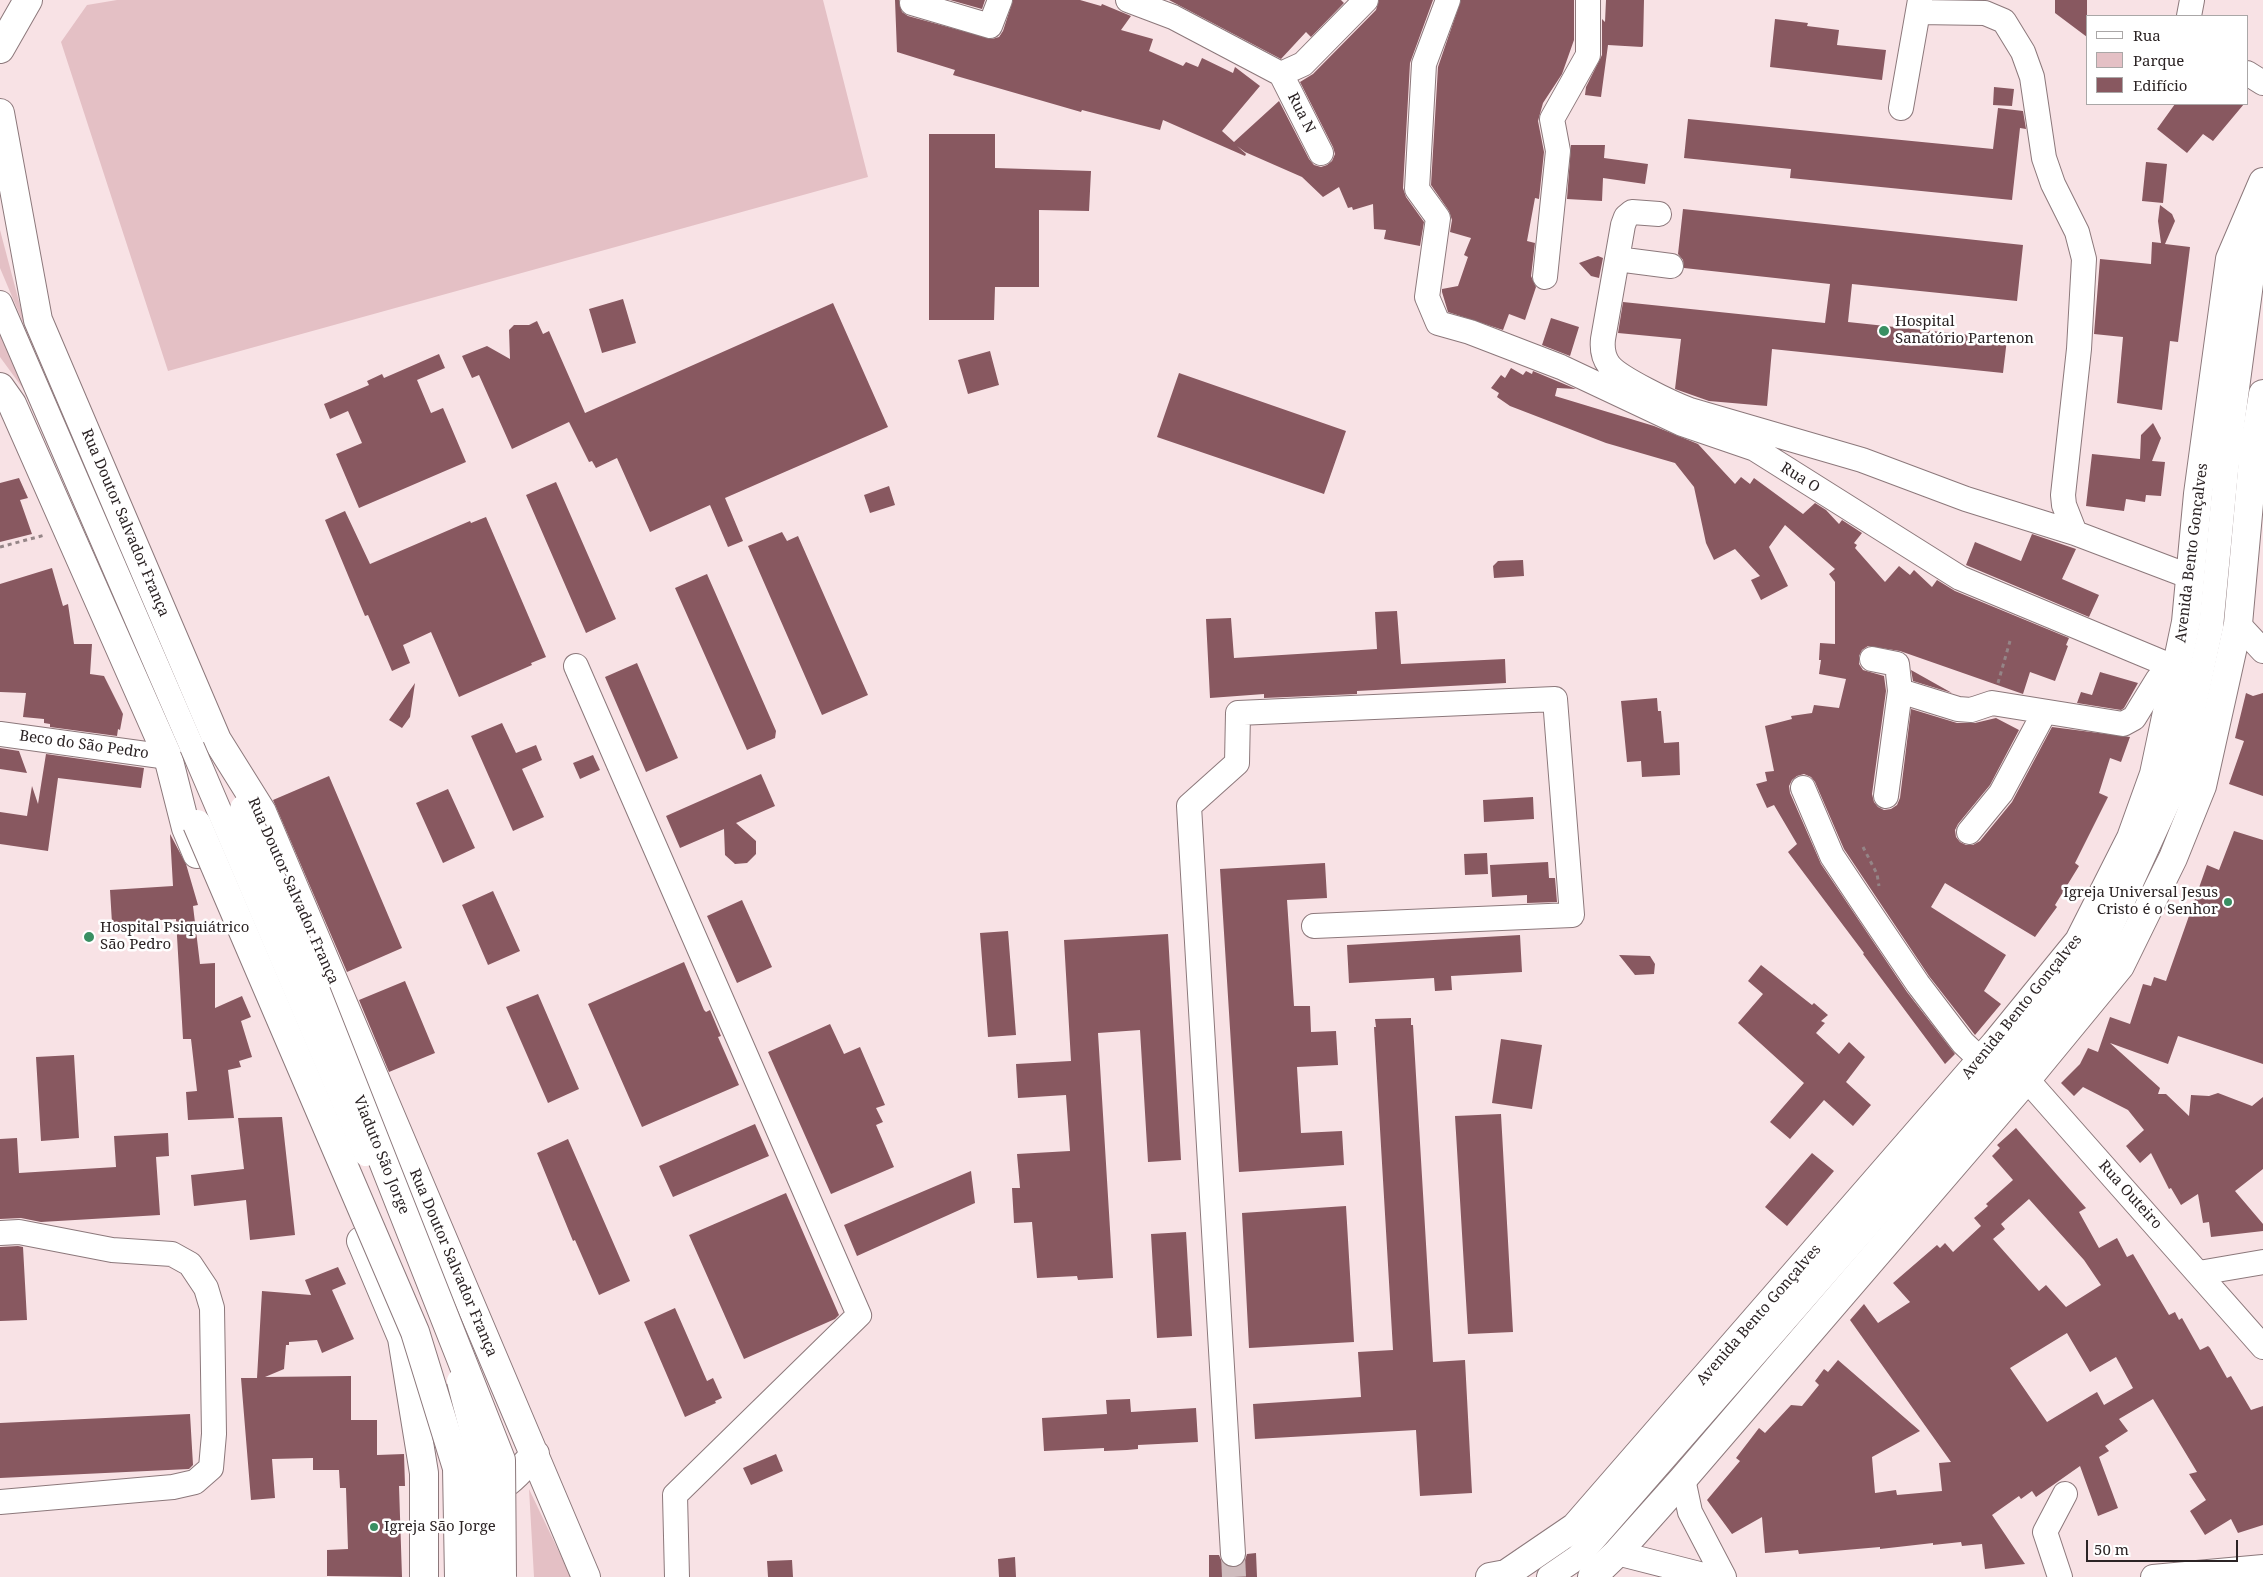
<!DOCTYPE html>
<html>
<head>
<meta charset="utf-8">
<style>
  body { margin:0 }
  #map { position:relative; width:2263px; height:1577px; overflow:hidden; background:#f8e2e5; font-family:"Noto Serif",serif }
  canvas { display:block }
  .legend { position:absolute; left:2086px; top:15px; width:162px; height:90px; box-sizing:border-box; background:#fff; border:1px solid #aaa7a7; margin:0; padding:6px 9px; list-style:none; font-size:15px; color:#2b2324 }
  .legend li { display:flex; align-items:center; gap:10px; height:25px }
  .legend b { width:25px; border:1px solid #aaa7a7 }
  .scale { position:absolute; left:2086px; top:1540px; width:152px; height:22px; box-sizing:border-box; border:2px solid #2b2324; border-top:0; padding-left:6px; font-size:15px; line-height:18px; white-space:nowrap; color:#2b2324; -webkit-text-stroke:4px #fff; paint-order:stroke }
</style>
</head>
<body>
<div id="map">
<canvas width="2263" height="1577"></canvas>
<ul class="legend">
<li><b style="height:6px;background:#fff"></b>Rua</li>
<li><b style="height:14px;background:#e4c0c5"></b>Parque</li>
<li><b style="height:14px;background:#885860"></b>Edifício</li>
</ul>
<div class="scale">50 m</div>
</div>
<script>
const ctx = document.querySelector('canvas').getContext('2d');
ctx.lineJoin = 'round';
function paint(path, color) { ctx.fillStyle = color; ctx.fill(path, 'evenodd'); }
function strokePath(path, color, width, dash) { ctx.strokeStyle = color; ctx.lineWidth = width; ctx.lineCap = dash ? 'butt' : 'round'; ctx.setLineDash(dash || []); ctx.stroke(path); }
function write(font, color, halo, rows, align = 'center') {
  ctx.font = font + ' "Noto Serif",serif'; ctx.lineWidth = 5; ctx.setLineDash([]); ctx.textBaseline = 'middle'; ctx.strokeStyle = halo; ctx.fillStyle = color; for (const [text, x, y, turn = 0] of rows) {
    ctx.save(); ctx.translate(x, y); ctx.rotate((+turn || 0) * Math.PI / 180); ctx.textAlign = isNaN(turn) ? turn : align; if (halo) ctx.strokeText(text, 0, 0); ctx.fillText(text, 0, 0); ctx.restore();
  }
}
paint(new Path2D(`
  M117 0H823L868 177 168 371 61 42 87 5Z
  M0 230 27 332 0 268Z
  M0 325 27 394 0 357Z
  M529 1489 571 1577H534Z`), '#e4c0c5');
paint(new Path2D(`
  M895 0H899L902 12 908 16 992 39 999 37 1003 31 1013 0H1080L1101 6 1102 4 1131 16 1121 30 1153 39 1149 51 1183 66 1186 62 1198 67 1202 58 1233 73 1235 67 1260 86 1222 131 1234 142 1279 101 1309 159 1314 165 1321 167 1327 165 1332 161 1335 154 1333 147 1300 82 1313 74 1376 10 1379 0H1433L1410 63 1403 188 1406 197 1424 222 1420 246 1384 239 1386 230 1374 229 1373 204 1353 210 1352 207 1348 208 1339 187 1323 197 1302 177 1245 152 1237 146 1246 154 1245 156 1163 120 1160 130 1082 110 1081 112 953 75 955 70 897 52Z
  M950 0H985L982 9Z
  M1169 0H1341L1344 3 1311 37 1306 32 1281 59Z
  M1461 0H1574V40L1562 74 1543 103 1538 121 1544 152 1539 199 1535 198 1527 241 1535 243 1531 276 1536 287 1525 320 1509 314 1503 330 1448 312 1442 292V289L1458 286 1468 257 1464 255 1471 238 1450 232 1452 220 1449 211 1431 185 1438 67Z
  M1606 0H1644L1643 46 1642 47 1608 45 1601 97 1585 95 1586 87 1602 55V19L1605 22Z
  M2055 0H2087V37L2055 13Z
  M1775 19 1808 23 1807 26 1839 30 1837 45 1886 50 1882 80 1770 67Z
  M1994 87 2014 89 2012 106 1993 105Z
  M2175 104H2244L2213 141 2203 134 2187 153 2157 129Z
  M1998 108 2023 111 2026 129 2020 128 2012 200 1790 178 1791 169 1684 158 1688 119 1993 149Z
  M929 134H995V168L1091 171 1089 211 1039 210V287H995L994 320H929Z
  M1571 145H1605L1604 158 1648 164 1645 184 1603 178 1602 201 1567 199Z
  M2146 162 2167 164 2163 203 2142 201Z
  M2160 205 2172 214 2175 221 2165 244 2190 247 2178 342 2170 341 2162 410 2117 403 2123 337 2094 334 2100 259 2151 264 2152 242 2161 243 2158 221Z
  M1683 209 2023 245 2017 301 1852 284 1848 322 2007 339 2003 373 1772 349 1767 406 1709 401 1675 389 1681 339 1618 333 1623 302 1825 323 1830 284 1684 268 1683 260 1678 254Z
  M1598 256 1603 258 1599 278 1591 276 1579 263Z
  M623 299 636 343 602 353 589 309Z
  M833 303 888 427 725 498 743 541 728 547 710 505 650 532 617 458 596 468 592 461 589 462 569 422 512 449 479 375 472 378 462 356 487 346 510 359 509 330 514 325H529L537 321 543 334 549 331 585 413Z
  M1551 318 1579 327 1570 356 1542 345Z
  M990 351 999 385 968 394 958 360Z
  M439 354 445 368 417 380 431 413 443 408 466 462 359 508 336 454 362 443 348 411 330 419 324 404 369 385 367 381 382 374 384 378Z
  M1511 368 1523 375 1526 371 1532 374 1533 371 1576 389 1557 388 1555 396 1654 426 1698 444 1735 484 1741 477 1750 484 1754 478 1803 514 1815 503 1826 510 1839 524 1842 520 1862 533 1854 543 1857 545 1855 548 1885 582 1899 566 1910 575 1914 570 1932 587 1937 580 1955 591 2069 638 2066 645 2068 646 2055 681 2030 672 2023 694 1900 651 1868 646 1862 650 1859 656V664L1863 670 1884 676 1886 691 1872 794 1874 802 1878 807 1884 810 1891 809 1897 805 1900 798 1911 709 1957 723H1975L1996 718 2019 730 1990 785 1958 824 1955 830 1956 837 1960 842 1966 845H1973L1980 841 2012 802 2052 727 2130 737 2121 762 2110 758 2099 793 2108 797 2075 863 2079 866 2055 905 2057 907 2035 937 1945 883 1931 907 2006 955 1984 991 2001 1004 1975 1035 1929 976 1844 849 1815 782 1811 777 1804 774 1797 776 1792 780 1789 786 1790 793 1821 864 1907 992 1955 1054 1945 1064 1863 954 1864 953 1788 852 1797 844 1774 805 1767 808 1756 784 1767 781 1765 772 1774 771 1765 726 1792 719 1791 716 1812 713 1814 705 1839 708 1846 679 1819 674 1821 660H1819L1820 643 1835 644V582L1829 574 1835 569 1785 525 1769 547 1788 586 1761 600 1751 580 1760 576 1735 549 1714 560 1706 543 1694 487 1675 463 1606 443 1510 406 1497 397 1499 393 1491 388 1501 375 1505 378Z
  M1179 373 1346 431 1324 494 1157 437Z
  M2153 423 2161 438 2152 461 2165 462 2161 496 2146 495 2145 502 2126 499 2124 511 2086 506 2092 454 2140 459 2141 435Z
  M19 478 28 498 20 500 32 534 0 542V483Z
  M556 482 616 619 586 633 526 495Z
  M889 486 895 505 870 513 864 495Z
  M345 511 370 564 470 521 471 523 486 517 546 657 531 663 532 665 459 697 431 632 403 645 410 663 392 671 368 615 365 616 325 520Z
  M782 532 787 541 798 536 868 695 822 715 748 546Z
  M2032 534 2076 549 2062 579 2099 595 2089 617 1966 565 1975 542 2021 561Z
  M1523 560 1524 576 1494 578 1493 566 1498 561Z
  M52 568 63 606 68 604 74 644H92L90 674 104 676 123 714 120 730 118 729 117 736 50 727V724L44 723V719L23 717 26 693 0 692V584Z
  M707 574 776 731 775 738 747 750 675 588Z
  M1397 611 1401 664 1505 659 1506 683 1357 691V694L1264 698V694L1210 698 1206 619 1231 618 1234 658 1377 649 1375 612Z
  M637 663 678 758 646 772 605 677Z
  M1911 670 1952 693 1913 681Z
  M2100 672 2138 683 2124 708 2121 710 2077 703 2081 692 2092 695Z
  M415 683 410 717 402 728 389 720Z
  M2246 693 2253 696 2263 693V796L2229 784 2244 741 2235 738Z
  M1657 698 1658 711H1661L1664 743 1679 742 1680 775 1642 777 1641 761 1627 762 1621 701Z
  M502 723 516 753 536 745 542 760 522 769 544 817 513 831 471 736Z
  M0 748 19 751 27 773 0 769Z
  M46 754 144 768 141 788 58 778 48 851 0 844V812L27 816 32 786 38 804Z
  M593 755 600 770 580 779 573 763Z
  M761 774 775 806 736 823 756 841V854L747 863 735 864 725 855 724 829 680 848 666 816Z
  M329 776 402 948 347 972 273 800Z
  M448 789 475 848 443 863 416 803Z
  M1533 797 1534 819 1484 822 1483 800Z
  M2234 831 2263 840V1064L2178 1036 2168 1064 2110 1043 2160 1088 2158 1094H2166L2189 1116 2191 1095 2209 1096 2218 1093 2252 1106 2263 1097V1169L2235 1191 2263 1224V1231L2211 1237 2209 1222 2203 1223 2198 1194 2181 1205 2171 1188 2169 1189 2151 1153 2140 1163 2126 1146 2144 1130 2128 1110 2083 1087 2074 1096 2061 1083 2080 1064 2088 1048 2098 1052 2110 1017 2130 1024 2143 984 2151 986 2154 977 2166 981 2207 865 2219 870Z
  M170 834 186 864 198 905 193 906 200 964 215 963V1008L242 996 251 1017 241 1021 252 1057 239 1061 241 1067 228 1070 234 1118 188 1120 186 1092 197 1091 191 1039H183L176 919 112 923 110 890 173 886Z
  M1487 853 1488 874 1465 875 1464 854Z
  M1548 862 1549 878H1555L1557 902 1527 903V895L1492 897 1490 865Z
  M1325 863 1327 898 1287 900 1294 1006H1310L1311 1032 1336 1031 1338 1065 1297 1067 1301 1133 1342 1131 1344 1165 1239 1172 1220 869Z
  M493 891 520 951 488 965 462 905Z
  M742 900 772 967 737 983 707 916Z
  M1008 931 1016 1035 988 1037 980 933Z
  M1168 934 1181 1160 1148 1162 1140 1030 1098 1033 1113 1278 1078 1280 1077 1276 1037 1278 1032 1222 1014 1223 1012 1188H1020L1017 1154 1070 1151 1066 1095 1018 1098 1016 1064 1071 1061 1064 940Z
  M1520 935 1522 972 1451 976 1452 990 1435 991 1434 978 1349 983 1347 945Z
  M1619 955 1650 956 1655 964 1654 974 1635 975Z
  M684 962 704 1010 706 1012 710 1010 721 1036 718 1037 739 1085 642 1127 588 1004Z
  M1761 965 1812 1005 1814 1003 1828 1015 1821 1021 1825 1023 1816 1033 1839 1054 1849 1042 1865 1057 1846 1082 1871 1105 1853 1126 1824 1100 1790 1139 1770 1122 1804 1083 1738 1023 1763 994 1748 981Z
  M405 981 435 1053 389 1072 359 1000Z
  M538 994 579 1089 548 1103 506 1007Z
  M1411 1018V1025H1413L1433 1362 1465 1360 1472 1493 1420 1496 1416 1430 1255 1439 1253 1404 1361 1397 1358 1352 1393 1350 1374 1027H1376L1375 1019Z
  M830 1024 844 1054 860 1047 885 1105 876 1108 883 1122 876 1125 894 1167 831 1194 768 1052Z
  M1501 1039 1542 1045 1532 1109 1492 1103Z
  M74 1055 79 1138 41 1141 36 1057Z
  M1501 1114 1513 1332 1468 1334 1455 1116Z
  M282 1117 295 1235 250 1240 246 1200 194 1206 191 1175 244 1169 238 1118Z
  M755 1124 769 1156 673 1197 659 1166Z
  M2016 1128 2086 1208 2079 1212 2099 1248 2117 1238 2127 1257 2133 1254 2169 1315 2175 1312 2179 1320 2182 1318 2200 1350 2208 1346 2210 1348 2227 1378 2231 1376 2251 1410 2263 1406V1525L2238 1533 2231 1519 2205 1535 2190 1511 2206 1500 2189 1474 2197 1472 2153 1399 2119 1419 2128 1431 2105 1446 2109 1451 2099 1457 2118 1508 2098 1516 2080 1466 2036 1497 2032 1491 2021 1499 2019 1496 1992 1515 2025 1564 1985 1569 1982 1544 1962 1546 1961 1542 1933 1545V1543L1880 1549V1547L1799 1554 1798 1550 1765 1553 1762 1517 1732 1534 1707 1500 1740 1461 1736 1458 1759 1428 1765 1433 1791 1405 1802 1406 1819 1385 1815 1381 1824 1369 1828 1372 1838 1360 1920 1431 1872 1457 1875 1493 1896 1490 1897 1495 1942 1491 1939 1463 1951 1462 1850 1320 1864 1304 1878 1323 1910 1302 1893 1283 1937 1245 1940 1248 1945 1243 1953 1252 1981 1226 1974 1218 1988 1206 1986 1204 2013 1180 1992 1156 2000 1148 1997 1145ZM2029 1199 2084 1260 2101 1285 2066 1307 2046 1285 2039 1291 1993 1239 2005 1229 2001 1224ZM2067 1333 2090 1372 2116 1357 2133 1388 2104 1405 2097 1392 2047 1422 2010 1368Z
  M168 1133 169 1156 156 1157 160 1215 41 1222 21 1218 0 1219V1139L17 1138 19 1173 116 1167 114 1136Z
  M568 1139 630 1281 599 1295 575 1240 573 1241 537 1153Z
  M1812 1153 1834 1171 1787 1226 1765 1207Z
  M971 1171 975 1203 857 1256 844 1225Z
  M786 1193 839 1315 835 1319 744 1359 689 1235Z
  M1346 1206 1354 1342 1249 1348 1242 1213Z
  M1186 1232 1192 1336 1157 1338 1151 1234Z
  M18 1246 23 1247 27 1320 0 1321V1247Z
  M338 1267 346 1284 332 1290 354 1339 322 1353 317 1340 289 1342V1345H286L284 1369 265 1377 351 1376V1420H377V1455L404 1454 405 1486H399L402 1577 327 1576V1550L348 1549 346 1488H340L339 1470H313V1458L272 1459 275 1498 251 1500 241 1378H257L262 1291 311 1295 305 1280Z
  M675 1308 707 1381 713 1378 722 1398 715 1401 716 1403 685 1417 644 1322Z
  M1130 1399 1131 1412 1196 1408 1198 1442 1138 1445V1449L1127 1450 1104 1451V1448L1044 1451 1042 1418 1107 1414 1106 1400Z
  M190 1414 193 1465 189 1469 0 1478V1423Z
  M776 1454 783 1471 751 1485 743 1468Z
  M1256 1553 1257 1577H1209V1555H1219L1222 1562 1226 1566 1233 1568 1241 1565 1245 1560 1247 1554Z
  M1015 1557 1016 1577H999L998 1559Z
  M792 1560 793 1577H768L767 1561Z`), '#885860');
strokePath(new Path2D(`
  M1233 1554 1234 1577`), '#cfbcbe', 24, [24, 12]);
const minor = new Path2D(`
  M1128 0 1173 17 1281 74
  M1448 0 1424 64 1417 189 1438 218 1427 297 1438 323 1470 332 1561 367 1682 424 1755 449 1960 578 2176 668
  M912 3 990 26 1000 0
  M1918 12 1985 13 2004 21 2023 52 2032 77 2044 158 2053 184 2077 232 2084 259 2079 349 2063 495 2064 505 2075 533
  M2189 16 2192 0
  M2247 73 2263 83
  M1281 74 1303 64 1366 0
  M1281 74 1321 153
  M1901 108 1920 0
  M1659 214 1632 212 1626 217 1623 225 1603 339C1602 348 1603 357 1609 365 1619 378 1673 404 1690 410L1862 460 1966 499 2075 533 2191 577
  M1617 259 1671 266
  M1545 277 1558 151 1552 119 1588 55V0
  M0 303 192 747
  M2238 624 2263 651
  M1872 659 1897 664 1900 691 1886 796
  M576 666 859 1315 675 1495 677 1577
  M1900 691 1958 709 1971 710 1992 703 2123 724 2134 718 2158 679 2176 668
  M0 734 168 757
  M1803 788 1832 856 1866 907 1918 984 1963 1043 1981 1060
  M2177 796 2178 780 2211 627 2226 471 2256 246 2263 210
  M1969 832 2001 793 2044 713
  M2014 1065 2263 1347
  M0 1233 19 1232 112 1250 172 1254 190 1264 206 1288 212 1308 214 1434 211 1468 195 1482 173 1487 0 1502
  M2199 1273 2263 1262
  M1683 1479 1690 1512 1724 1577
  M1617 1553 1711 1577
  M1233 1554 1189 806 1237 763 1238 713 1555 699 1572 915 1314 926
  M1549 1577 1578 1557 2011 1061 2099 953 2178 780
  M2060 1577 2045 1532 2065 1494
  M2153 1577 2263 1567`);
const major = new Path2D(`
  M0 49 28 0
  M0 113 38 320 217 740 262 812 586 1577
  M0 387 12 404 168 757 186 828 197 854
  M361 1241 402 1338 424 1473V1577
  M483 1491C507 1489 519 1471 535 1454
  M1490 1577 1506 1574 1575 1527 1995 1044 2079 941 2131 838 2154 774 2186 622 2198 494 2230 259 2263 182
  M1592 1577 1617 1553 1683 1479 2027 1079 2120 966 2173 858 2202 786 2238 624 2254 448 2263 394`);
strokePath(minor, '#8c787b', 26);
strokePath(major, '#8c787b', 30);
strokePath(new Path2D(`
  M0 547 45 535
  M1998 683 2010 641
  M1863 847 1877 874 1879 886`), '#958587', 3, [4, 4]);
strokePath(minor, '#fff', 24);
strokePath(major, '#fff', 28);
const minorBridge = new Path2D(`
  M192 747 366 1154
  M459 1381 480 1462 481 1577`);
const majorBridge = new Path2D(`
  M244 809 501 1460 502 1577
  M197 824 415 1332 457 1468 459 1577`);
strokePath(minorBridge, '#8c787b', 26, []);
strokePath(majorBridge, '#8c787b', 30, []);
strokePath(minorBridge, '#fff', 24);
strokePath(majorBridge, '#fff', 28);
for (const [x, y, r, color] of [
  [1884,331,6,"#398f62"],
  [2228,902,5,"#398f62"],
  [89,937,6,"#398f62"],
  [374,1527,5,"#398f62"]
]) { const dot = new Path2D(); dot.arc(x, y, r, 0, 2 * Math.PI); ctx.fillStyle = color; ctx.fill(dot); strokePath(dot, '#fff', 2); }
write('15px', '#2b2324', '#fff', [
  ["Rua N",1301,113,63],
  ["Rua O",1800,478,32],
  ["Rua Doutor Salvador França",125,523,67],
  ["Avenida Bento Gonçalves",2192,553,-83],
  ["Beco do São Pedro",84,745,8],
  ["Rua Doutor Salvador França",293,891,66],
  ["Avenida Bento Gonçalves",2022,1007,-51],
  ["Viaduto São Jorge",381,1155,68],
  ["Rua Outeiro",2130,1195,48],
  ["Rua Doutor Salvador França",453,1263,67],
  ["Avenida Bento Gonçalves",1759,1315,-49]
]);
write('15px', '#2b2324', '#fff', [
  ["Hospital",1895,322],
  ["Sanatório Partenon",1895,339],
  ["Igreja Universal Jesus",2218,893,"right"],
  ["Cristo é o Senhor",2218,910,"right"],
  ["Hospital Psiquiátrico",100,928],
  ["São Pedro",100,945],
  ["Igreja São Jorge",384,1527]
], 'left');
</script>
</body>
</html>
